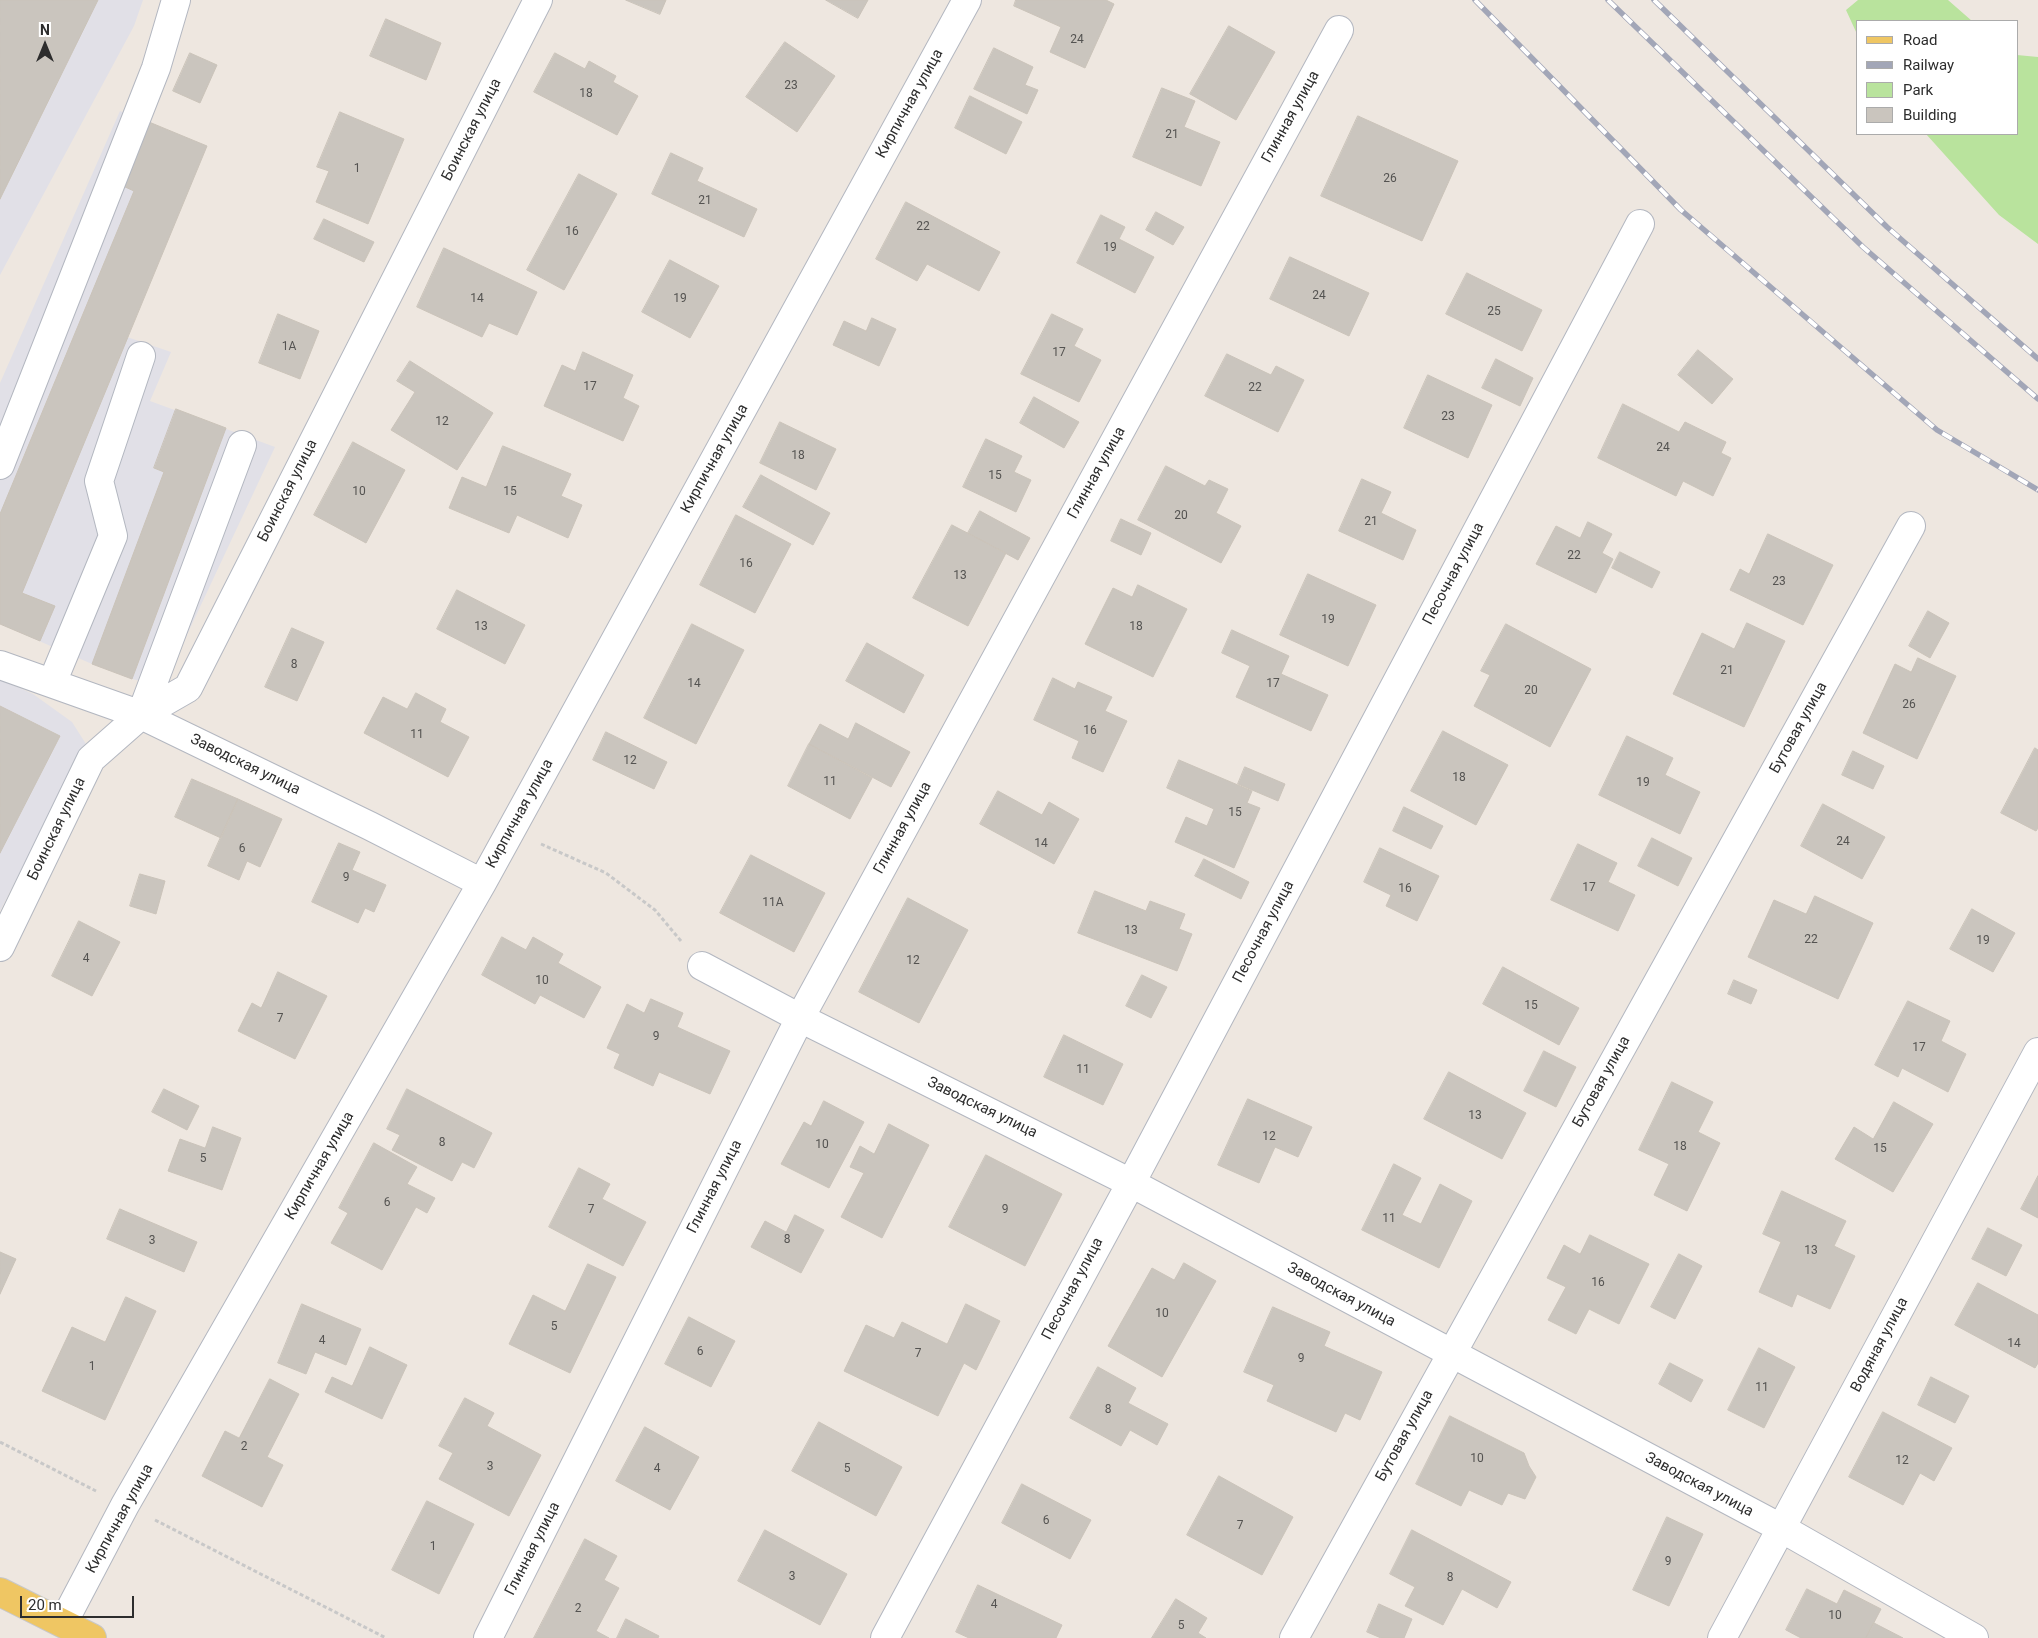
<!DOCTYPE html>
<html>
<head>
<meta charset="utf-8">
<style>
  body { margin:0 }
  #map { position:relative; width:2038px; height:1638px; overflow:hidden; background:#eee7e0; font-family:Roboto,sans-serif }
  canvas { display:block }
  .legend { position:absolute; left:1856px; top:20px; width:162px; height:115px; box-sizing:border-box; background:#fff; border:1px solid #ababab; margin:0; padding:6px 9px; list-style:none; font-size:15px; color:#2d2d2d }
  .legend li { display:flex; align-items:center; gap:10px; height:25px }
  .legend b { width:25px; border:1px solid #ababab }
  .north { position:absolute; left:20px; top:20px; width:50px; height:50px; -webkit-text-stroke:4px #fff; paint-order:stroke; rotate:0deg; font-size:14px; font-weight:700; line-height:20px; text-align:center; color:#2d2d2d }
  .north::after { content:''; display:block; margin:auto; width:18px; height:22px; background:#2d2d2d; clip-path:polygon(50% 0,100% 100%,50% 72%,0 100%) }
  .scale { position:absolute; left:20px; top:1596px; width:114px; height:22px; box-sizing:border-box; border:2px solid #2d2d2d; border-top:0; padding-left:6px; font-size:15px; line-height:18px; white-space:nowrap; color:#2d2d2d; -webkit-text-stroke:4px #fff; paint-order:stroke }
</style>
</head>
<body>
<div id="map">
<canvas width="2038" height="1638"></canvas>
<ul class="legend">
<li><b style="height:6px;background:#efc663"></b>Road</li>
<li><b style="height:6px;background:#a2a6b7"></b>Railway</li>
<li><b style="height:14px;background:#b9e39d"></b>Park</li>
<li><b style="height:14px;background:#cac5be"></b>Building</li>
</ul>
<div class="north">N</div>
<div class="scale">20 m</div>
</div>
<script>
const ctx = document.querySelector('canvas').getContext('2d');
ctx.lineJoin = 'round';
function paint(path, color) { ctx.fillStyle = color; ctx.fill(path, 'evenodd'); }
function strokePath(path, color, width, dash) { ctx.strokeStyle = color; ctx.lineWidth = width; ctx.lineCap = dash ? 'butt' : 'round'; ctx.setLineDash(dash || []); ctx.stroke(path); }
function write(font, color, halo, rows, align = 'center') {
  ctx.font = font + ' Roboto,sans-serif'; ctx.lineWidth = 4; ctx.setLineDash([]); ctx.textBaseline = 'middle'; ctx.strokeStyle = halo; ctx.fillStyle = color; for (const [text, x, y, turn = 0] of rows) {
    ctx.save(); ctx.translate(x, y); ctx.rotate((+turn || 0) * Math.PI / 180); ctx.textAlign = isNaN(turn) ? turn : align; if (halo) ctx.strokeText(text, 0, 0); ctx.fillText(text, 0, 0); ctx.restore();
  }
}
paint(new Path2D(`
  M0 0H143L134 26 0 275Z
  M120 111 207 146 127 337 171 352 150 401 275 447 163 686 132 679 92 664 0 624V383Z
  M0 679 33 694 72 722 86 744 0 911Z`), '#e1e0e7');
paint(new Path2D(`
  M1858 0H1948L1972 21H1857V34L1846 10Z
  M2017 55 2038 57V244L1999 215 1926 134H2017Z`), '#b9e39d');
const building = new Path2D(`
  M0 0H98L0 199Z
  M626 0H666L660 14Z
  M826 0H868L858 18Z
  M1016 0H1106L1114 4 1085 68 1050 52 1061 27 1014 6Z
  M386 19 441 43 426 80 370 56Z
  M1229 26 1275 52 1236 120 1190 94Z
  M785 42 835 76 797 132 746 97Z
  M994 48 1033 67 1025 85 1038 90 1027 114 974 89Z
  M190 53 217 65 200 103 173 91Z
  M555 53 585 69 589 61 616 76 613 82 638 96 617 135 534 92Z
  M1162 88 1195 101 1184 127 1220 142 1201 186 1133 157Z
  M970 96 1022 122 1006 154 955 128Z
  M340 112 404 139 368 224 316 202 329 171 317 167Z
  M1358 116 1458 161 1422 241 1321 196Z
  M149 122 207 146 22 593 55 606 40 641 0 624V514L134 191 123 186Z
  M671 153 703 168 697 181 757 209 744 237 652 194Z
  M579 174 617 194 564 290 527 270Z
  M906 202 1000 252 979 291 927 264 917 281 876 259Z
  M1156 212 1184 227 1173 245 1146 230Z
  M1101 215 1125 227 1119 239 1154 257 1135 293 1077 263Z
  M324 219 374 242 364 262 314 239Z
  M444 248 537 292 517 335 489 323 482 337 417 307Z
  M1290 257 1369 293 1349 336 1270 299Z
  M670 260 719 286 690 338 642 312Z
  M1467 273 1542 310 1522 351 1446 314Z
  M278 314 319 331 300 379 259 363Z
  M1052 314 1083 329 1074 346 1101 360 1079 402 1021 374Z
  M872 318 896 329 879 366 833 345 844 321 866 331Z
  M1698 350 1733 379 1712 404 1678 375Z
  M583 352 633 375 623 398 639 406 623 441 544 406 562 365 575 371Z
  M1227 354 1271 375 1276 366 1304 380 1278 432 1205 396Z
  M1496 359 1533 378 1520 406 1482 388Z
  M410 361 493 413 457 470 391 430 415 392 397 381Z
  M1428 375 1492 405 1468 458 1404 428Z
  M1034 397 1079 422 1064 448 1020 423Z
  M1623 404 1679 432 1685 422 1726 442 1721 453 1731 458 1713 496 1683 481 1676 496 1598 458Z
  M176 409 226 428 132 679 92 664 164 472 154 468Z
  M780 422 836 449 816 490 760 463Z
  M986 439 1022 456 1014 472 1031 480 1016 512 963 487Z
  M353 442 405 470 366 543 314 515Z
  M503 446 571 474 561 496 582 505 568 538 517 515 509 533 449 508 462 477 486 487Z
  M1166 466 1205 486 1209 480 1228 489 1216 513 1241 526 1221 563 1138 520Z
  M761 475 830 513 813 545 743 507Z
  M1362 479 1391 492 1381 513 1416 530 1403 560 1339 531Z
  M980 511 1030 538 1018 560 968 533Z
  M736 515 791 544 755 613 700 585Z
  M1121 519 1151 533 1141 555 1111 541Z
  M1588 522 1612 534 1602 553 1613 559 1596 593 1536 564 1556 526 1580 538Z
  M952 525 1006 553 968 626 913 598Z
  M1768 534 1833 565 1803 625 1730 590 1740 569 1749 574Z
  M1620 552 1660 572 1652 588 1612 568Z
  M1308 574 1376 605 1348 666 1280 635Z
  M1138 585 1187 609 1153 677 1085 644 1113 588 1132 597Z
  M457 590 525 625 505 664 437 629Z
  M1928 611 1949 623 1930 658 1909 646Z
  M1747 623 1785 641 1744 727 1673 694 1702 633 1734 649Z
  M692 624 744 650 696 744 644 718Z
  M1506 624 1591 669 1550 747 1474 706 1490 675 1481 671Z
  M292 628 324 642 297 701 265 687Z
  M1232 630 1289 656 1281 674 1328 695 1311 731 1236 697 1250 666 1222 653Z
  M867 643 924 675 904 713 846 681Z
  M1918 658 1956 676 1917 759 1863 733 1895 664 1911 672Z
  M1053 678 1075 689 1078 682 1112 697 1105 711 1127 721 1103 772 1072 758 1079 741 1034 720Z
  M416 693 446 709 440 722 469 737 448 777 364 733 383 697 407 709Z
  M0 706 60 736 0 853Z
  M856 723 910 752 891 787 809 744 820 724 848 739Z
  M1443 731 1508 765 1476 825 1411 791Z
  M606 732 667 762 654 789 593 760Z
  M1627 736 1673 758 1665 775 1700 792 1680 834 1599 795Z
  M809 744 872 778 850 819 788 786Z
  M2035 748 2038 750V828L2036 831 2001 813Z
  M1853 751 1884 766 1873 789 1842 775Z
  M1179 760 1252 791 1247 803 1260 808 1234 868 1175 842 1186 817 1207 826 1214 809 1167 788Z
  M1245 767 1285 784 1278 801 1238 784Z
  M192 779 238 799 221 838 175 817Z
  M998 791 1042 815 1049 802 1079 819 1054 864 980 824Z
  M238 799 282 819 260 867 247 861 239 880 208 866Z
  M1823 804 1885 837 1862 879 1801 846Z
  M1404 807 1443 826 1431 849 1393 831Z
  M1652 838 1692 858 1678 886 1638 866Z
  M339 843 360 852 352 870 386 885 374 912 365 908 358 923 312 902Z
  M1578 844 1617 863 1608 882 1635 895 1618 931 1551 900Z
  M1380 848 1439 876 1417 921 1386 906 1391 895 1364 882Z
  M751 855 825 893 794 952 720 913Z
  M1204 859 1249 882 1241 899 1195 876Z
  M140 874 165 881 156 914 130 906Z
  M1095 891 1146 911 1150 901 1185 914 1179 929 1192 934 1177 971 1078 933Z
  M1815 896 1873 923 1838 999 1748 957 1774 900 1806 914Z
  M908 898 968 930 919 1023 859 992Z
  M1972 909 2015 933 1993 972 1950 949Z
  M79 921 120 942 92 996 52 976Z
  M502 937 526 950 533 937 563 954 558 963 601 987 584 1018 540 995 535 1004 482 975Z
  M1503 967 1579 1008 1559 1045 1483 1004Z
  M278 972 327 996 295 1059 238 1031 252 1003 261 1008Z
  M1142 975 1167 987 1151 1018 1126 1006Z
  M1734 980 1757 990 1751 1004 1728 994Z
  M651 999 683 1013 677 1027 730 1051 710 1094 659 1072 653 1086 614 1068 620 1054 607 1048 627 1004 644 1013Z
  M1908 1001 1950 1021 1941 1041 1966 1054 1948 1092 1902 1068 1898 1077 1875 1065Z
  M1064 1035 1123 1064 1103 1105 1044 1077Z
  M1544 1051 1576 1067 1556 1107 1524 1091Z
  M1449 1072 1526 1113 1502 1159 1424 1119Z
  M1672 1082 1713 1102 1698 1132 1720 1143 1687 1211 1654 1195 1669 1164 1639 1150Z
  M164 1089 199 1106 187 1130 152 1112Z
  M407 1089 492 1133 474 1168 462 1162 452 1181 392 1150 400 1135 387 1129Z
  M1248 1099 1312 1127 1298 1157 1275 1147 1259 1183 1218 1165Z
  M824 1101 864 1122 829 1188 781 1164 804 1122 811 1126Z
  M1894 1102 1933 1124 1893 1192 1835 1159 1854 1127 1873 1139Z
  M889 1124 929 1145 882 1238 841 1217 864 1173 850 1167 860 1146 874 1154Z
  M213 1127 241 1138 222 1190 168 1171 180 1139 205 1148Z
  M374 1143 417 1167 407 1184 435 1198 427 1213 416 1207 382 1270 331 1243 348 1213 339 1208Z
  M986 1155 1062 1194 1025 1266 949 1227Z
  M1394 1164 1421 1178 1402 1215 1421 1224 1440 1184 1472 1201 1439 1268 1362 1230Z
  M579 1168 610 1184 602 1199 646 1222 623 1266 549 1227Z
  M2038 1176V1218L2021 1209Z
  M1782 1191 1846 1221 1834 1246 1855 1256 1830 1309 1797 1294 1792 1307 1759 1292 1781 1242 1763 1234Z
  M120 1209 197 1242 184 1272 107 1239Z
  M795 1215 824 1230 801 1273 751 1247 765 1221 786 1232Z
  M1988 1228 2022 1245 2006 1276 1972 1259Z
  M1590 1235 1649 1264 1619 1324 1589 1309 1576 1334 1548 1320 1566 1287 1547 1278 1564 1245 1580 1254Z
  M0 1252 16 1259 0 1294Z
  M1679 1254 1702 1266 1675 1319 1651 1307Z
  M1184 1263 1216 1281 1162 1377 1108 1346 1152 1268 1174 1280Z
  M588 1264 616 1277 570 1373 509 1344 533 1295 565 1311Z
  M1978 1283 2038 1315V1363L2035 1368 1955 1325Z
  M126 1297 156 1311 105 1420 42 1391 72 1327 105 1342Z
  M302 1304 361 1329 346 1365 315 1352 306 1374 278 1363Z
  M966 1304 1000 1321 976 1370 964 1363 938 1416 844 1371 866 1325 894 1338 902 1322 947 1344Z
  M1273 1307 1330 1332 1324 1346 1382 1372 1360 1420 1345 1413 1336 1432 1267 1401 1274 1385 1244 1372Z
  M689 1317 735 1341 711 1387 665 1364Z
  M370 1347 407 1365 382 1419 325 1392 332 1377 352 1386Z
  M1759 1348 1795 1367 1764 1428 1728 1410Z
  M1670 1363 1703 1380 1691 1402 1659 1384Z
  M1098 1367 1136 1388 1128 1403 1168 1424 1157 1445 1130 1430 1121 1446 1070 1418Z
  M1931 1377 1969 1396 1955 1423 1918 1405Z
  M270 1379 299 1394 267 1457 283 1465 262 1507 202 1476 225 1431 239 1438Z
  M465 1398 494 1413 487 1426 541 1455 509 1516 439 1479 453 1453 439 1446Z
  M1883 1412 1952 1448 1934 1481 1920 1473 1903 1505 1849 1477Z
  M1450 1416 1524 1453 1529 1466 1536 1477 1525 1499 1508 1493 1502 1505 1469 1490 1461 1506 1416 1484Z
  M819 1422 902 1467 876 1516 792 1471Z
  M645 1427 699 1457 670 1510 616 1481Z
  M1219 1476 1293 1517 1262 1575 1187 1535Z
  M1022 1484 1091 1520 1070 1559 1002 1523Z
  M427 1501 474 1524 439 1594 392 1570Z
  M1667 1517 1703 1534 1669 1606 1633 1590Z
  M765 1530 847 1574 820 1625 738 1581Z
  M1412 1530 1511 1582 1497 1608 1462 1589 1443 1625 1405 1606 1415 1587 1390 1574Z
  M585 1539 617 1556 604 1580 619 1588 596 1631 609 1638H534Z
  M978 1585 1062 1625 1056 1638H969L956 1632Z
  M1807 1589 1837 1604 1844 1590 1881 1609 1866 1638H1801L1786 1630Z
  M1176 1599 1207 1618 1198 1633 1206 1638H1152Z
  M1379 1604 1412 1619 1404 1638H1381L1367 1632Z
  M626 1619 659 1636 658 1638H617Z
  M1874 1623 1903 1638H1866Z`);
paint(building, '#cac5be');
strokePath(building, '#cac3b9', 1);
const minor = new Path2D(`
  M0 465 156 68 176 0
  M0 665 141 715 370 826 482 883
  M52 683 113 536 99 481 141 356
  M141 715 242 445
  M0 947 91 759 141 715 188 688 538 0
  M702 966 800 1018 1131 1183 1781 1528 1974 1638
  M63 1623 125 1505 482 883 967 0
  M488 1638 800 1018 1339 30
  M885 1638 1131 1183 1640 224
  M1294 1638 1911 526
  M1722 1638 2038 1052`);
const major = new Path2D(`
  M0 1592 92 1638`);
strokePath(minor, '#b3b7c0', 30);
strokePath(major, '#c8c8c8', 30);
strokePath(new Path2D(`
  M541 844 606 873 655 910 681 941
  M0 1442 96 1491
  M155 1520 386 1638`), '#c8c8c8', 3, [4, 2.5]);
strokePath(minor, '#fff', 28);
strokePath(major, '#efc663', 28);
const rail = new Path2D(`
  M1475 0 1681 210 1937 430 2038 490
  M1608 0 1863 247 2038 399
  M1654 0 1887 227 2038 359`);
strokePath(rail, '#a2a6b7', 5.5);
strokePath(rail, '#fff', 4, [11]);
write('12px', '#545351', null, [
  ["24",1077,40],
  ["23",791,86],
  ["18",586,94],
  ["21",1172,135],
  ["1",357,169],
  ["26",1390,179],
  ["21",705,201],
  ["22",923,227],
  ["16",572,232],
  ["19",1110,248],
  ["24",1319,296],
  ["14",477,299],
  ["19",680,299],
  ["25",1494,312],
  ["1А",289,347],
  ["17",1059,353],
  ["17",590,387],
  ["22",1255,388],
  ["23",1448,417],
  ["12",442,422],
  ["24",1663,448],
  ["18",798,456],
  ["15",995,476],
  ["10",359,492],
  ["15",510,492],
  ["20",1181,516],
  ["21",1371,522],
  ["22",1574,556],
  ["16",746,564],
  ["13",960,576],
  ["23",1779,582],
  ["19",1328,620],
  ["13",481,627],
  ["18",1136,627],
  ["8",294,665],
  ["21",1727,671],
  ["14",694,684],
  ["17",1273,684],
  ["20",1531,691],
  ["26",1909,705],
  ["16",1090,731],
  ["11",417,735],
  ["12",630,761],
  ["18",1459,778],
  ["11",830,782],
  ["19",1643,783],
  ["15",1235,813],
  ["24",1843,842],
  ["14",1041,844],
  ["6",242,849],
  ["9",346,878],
  ["17",1589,888],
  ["16",1405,889],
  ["11А",773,903],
  ["13",1131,931],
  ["22",1811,940],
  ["19",1983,941],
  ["4",86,959],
  ["12",913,961],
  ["10",542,981],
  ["15",1531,1006],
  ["7",280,1019],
  ["9",656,1037],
  ["17",1919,1048],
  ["11",1083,1070],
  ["13",1475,1116],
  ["12",1269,1137],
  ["8",442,1143],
  ["10",822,1145],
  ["18",1680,1147],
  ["15",1880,1149],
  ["5",203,1159],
  ["6",387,1203],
  ["7",591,1210],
  ["9",1005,1210],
  ["11",1389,1219],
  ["8",787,1240],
  ["3",152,1241],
  ["13",1811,1251],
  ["16",1598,1283],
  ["10",1162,1314],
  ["5",554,1327],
  ["4",322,1341],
  ["14",2014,1344],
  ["6",700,1352],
  ["7",918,1354],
  ["9",1301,1359],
  ["1",92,1367],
  ["11",1762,1388],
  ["8",1108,1410],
  ["2",244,1447],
  ["10",1477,1459],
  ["12",1902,1461],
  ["3",490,1467],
  ["4",657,1469],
  ["5",847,1469],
  ["6",1046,1521],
  ["7",1240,1526],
  ["1",433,1547],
  ["9",1668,1562],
  ["3",792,1577],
  ["8",1450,1578],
  ["4",994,1605],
  ["2",578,1609],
  ["10",1835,1616],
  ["5",1181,1626]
]);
write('15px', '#2d2d2d', '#fff', [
  ["Кирпичная улица",910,104,-61],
  ["Глинная улица",1291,117,-61],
  ["Боинская улица",472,130,-63],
  ["Кирпичная улица",715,459,-61],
  ["Глинная улица",1097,473,-61],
  ["Боинская улица",288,491,-63],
  ["Песочная улица",1454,574,-62],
  ["Бутовая улица",1799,728,-61],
  ["Заводская улица",245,765,26],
  ["Кирпичная улица",520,814,-61],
  ["Глинная улица",903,828,-61],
  ["Боинская улица",57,829,-64],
  ["Песочная улица",1264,932,-62],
  ["Бутовая улица",1602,1082,-61],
  ["Заводская улица",982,1108,26],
  ["Кирпичная улица",320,1166,-60],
  ["Глинная улица",715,1187,-63],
  ["Песочная улица",1073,1289,-62],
  ["Заводская улица",1341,1295,28],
  ["Водяная улица",1880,1345,-62],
  ["Бутовая улица",1405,1436,-61],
  ["Заводская улица",1699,1485,28],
  ["Кирпичная улица",120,1519,-61],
  ["Глинная улица",533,1549,-63]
]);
</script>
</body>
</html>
